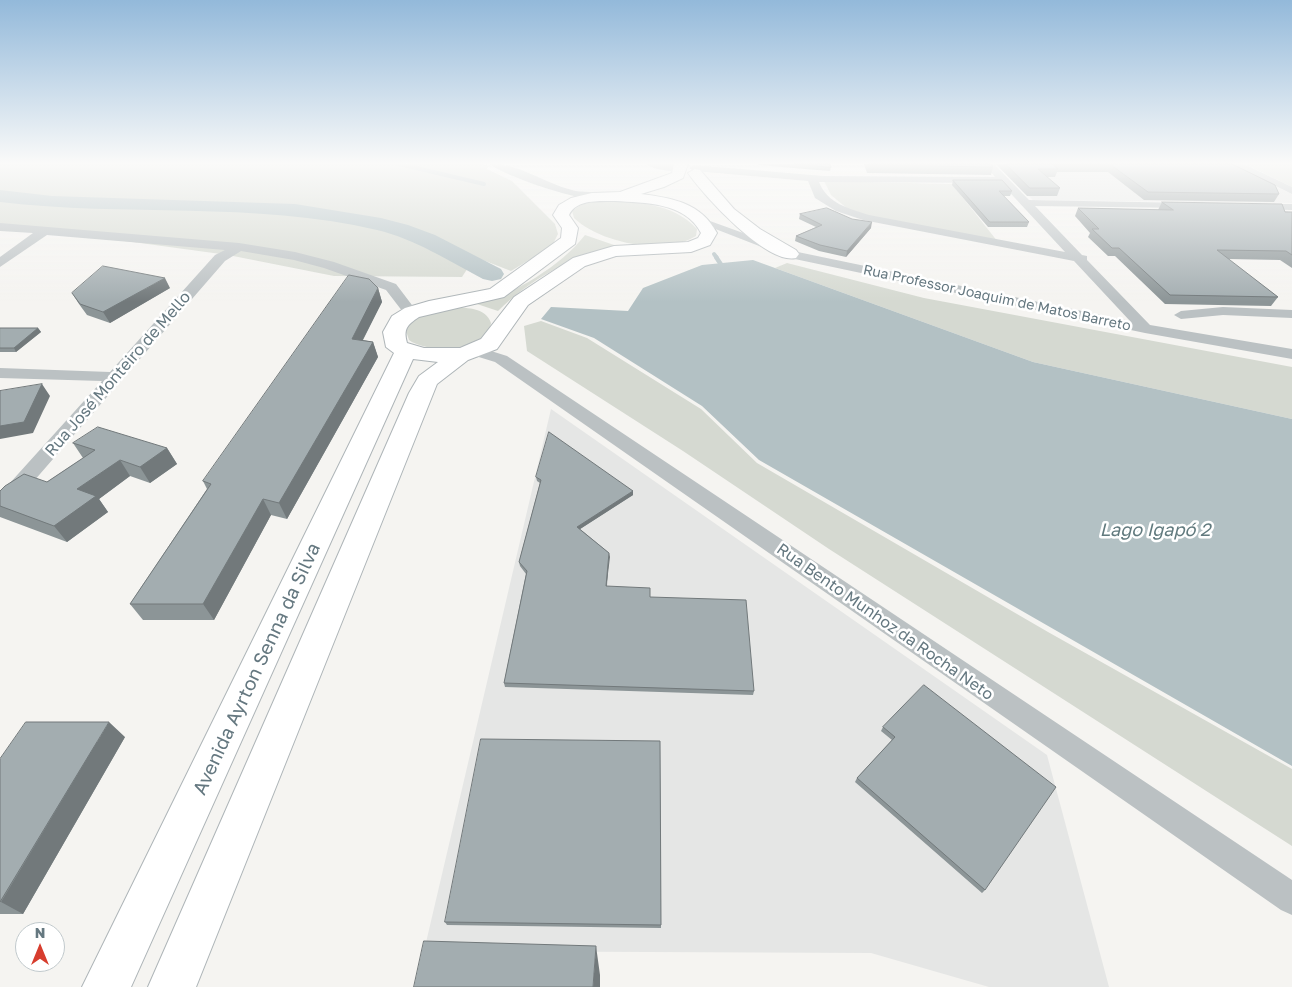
<!DOCTYPE html>
<html>
<head>
<meta charset="utf-8">
<style>
  body { margin:0 }
  #map { position:relative; width:1292px; height:987px; overflow:hidden; background:#f5f4f1; font-family:"Golos Text",sans-serif }
  canvas { display:block }
  .north { position:absolute; left:15px; top:922px; width:50px; height:50px; box-sizing:border-box; background:#fff; border:1px solid #c1c9cc; border-radius:50%; rotate:0deg; font-size:14px; font-weight:700; line-height:20px; text-align:center; color:#657880 }
  .north::after { content:''; display:block; margin:auto; width:18px; height:22px; background:#d73d2e; clip-path:polygon(50% 0,100% 100%,50% 72%,0 100%) }
</style>
</head>
<body>
<div id="map">
<canvas width="1292" height="987"></canvas>
<div class="north">N</div>
</div>
<script>
const ctx = document.querySelector('canvas').getContext('2d');
ctx.lineJoin = 'round';
function paint(path, color) { ctx.fillStyle = color; ctx.fill(path, 'evenodd'); }
function strokePath(path, color, width, dash) { ctx.strokeStyle = color; ctx.lineWidth = width; ctx.lineCap = dash ? 'butt' : 'round'; ctx.setLineDash(dash || []); ctx.stroke(path); }
function write(font, color, halo, rows, align = 'center') {
  ctx.font = font + ' "Golos Text",sans-serif'; ctx.lineWidth = 5; ctx.setLineDash([]); ctx.textBaseline = 'middle'; ctx.strokeStyle = halo; ctx.fillStyle = color; for (const [text, x, y, turn = 0] of rows) {
    ctx.save(); ctx.translate(x, y); ctx.rotate((+turn || 0) * Math.PI / 180); ctx.textAlign = isNaN(turn) ? turn : align; if (halo) ctx.strokeText(text, 0, 0); ctx.fillText(text, 0, 0); ctx.restore();
  }
}
paint(new Path2D(`
  M995 164H1228L1292 194V203L1033 200Z
  M551 409 1047 755 1109 987H989L871 953 424 951Z`), '#e5e6e5');
paint(new Path2D(`
  M0 164H484L489 166 487 169 512 181 555 224 558 234 552 246 511 271 475 257 462 277 334 276 228 255 0 224Z
  M1245 164H1292V187Z
  M824 181 952 184 998 242 872 217 849 210 831 195Z
  M598 201C632 201 673 202 697 229L696 236C664 256 600 243 574 218L572 211 582 204Z
  M585 235 617 246C575 254 528 281 498 311L477 304C513 295 562 265 585 235Z
  M787 263 924 298 1292 367V419L1033 362 775 268Z
  M454 307C468 308 486 308 491 323 488 352 427 354 409 340L406 331C412 312 438 311 454 307Z
  M541 321 587 338 701 409 757 463 1048 632 1292 769V846L829 549 683 451 527 351 524 326Z`), '#d5d9d1');
paint(new Path2D(`
  M753 260 1033 362 1292 419V766L759 460 702 406 594 338 541 319 551 307 628 311 643 288 702 265Z`), '#b3c1c4');
strokePath(new Path2D(`
  M399 164 484 184
  M714 254 717 258`), '#b3c1c4', 4);
strokePath(new Path2D(`
  M716 257 724 269`), '#b3c1c4', 4.5);
paint(new Path2D(`
  M0 190 52 196 295 204 381 218 408 225 435 235 501 269 504 274 501 279 492 281 483 279C449 261 415 239 377 230 254 201 125 217 0 202Z`), '#b3c1c4');
const secondary = new Path2D(`
  M674 164H688L683 178 664 187 641 194C673 198 701 203 717 233L710 245 691 252 616 256 585 266 528 305 497 349 468 360 437 384 196 987H148L409 393 419 376 438 362 413 359 131 987H82L394 353 386 347 383 332 392 316 405 308 429 301 490 289 561 238 562 228 553 215 559 205 571 198 592 193 620 192 672 173ZM615 201C645 203 685 202 701 233L698 238 688 242 614 246 573 258 514 297 481 339 460 348H424L407 343C403 329 407 325 419 317L504 297 575 244 578 228 569 215C576 199 600 201 615 201Z
  M695 169 700 170 734 209 760 229 796 250 799 254 796 258C767 265 704 196 688 173Z`);
strokePath(secondary, '#aeb5b8', 2);
paint(new Path2D(`
  M490 164C519 163 544 183 572 190 582 193 598 190 605 197 595 208 501 175 490 164Z
  M646 164H672L686 168C679 174 653 170 646 164Z
  M984 164H994L1029 200 1192 203V207L1188 208 1035 206 1082 255 1087 256V260L1150 325 1292 349V359L1145 333 790 258 700 223 706 219 710 221 793 251 1130 321 1074 261 863 220 836 211 815 198 808 181 694 171 689 168 694 165 824 176 995 177ZM819 182 1001 183 1065 252 869 215C848 208 828 204 819 182Z
  M1231 164H1244L1292 187V194Z
  M1257 204H1292V210L1253 209 1251 207Z
  M0 223 239 243 295 252 334 262 396 284 418 313 411 317 406 316 386 290 324 268 294 260 241 251 225 261 7 512 0 514V494L102 381 0 378V368L110 372 215 255 225 250 47 235 0 267V257L33 233 0 231Z
  M1223 307 1292 310V318L1223 315 1181 319 1174 315 1181 311Z
  M475 346 507 356 1292 880V915L1281 910 495 362 469 354 467 351 469 348Z`), '#bbc1c3');
paint(secondary, '#fff');
paint(new Path2D(`
  M758 164H830L831 167 830 171 758 165Z
  M864 164H991L993 167 991 175 867 173Z
  M996 164H1232L1279 194 1274 202 1144 200 1108 172H1057L1055 177H1047L1060 188 1057 196H1027Z
  M953 180 1012 191 1010 196H1003L1029 222 1027 227H988L952 185Z
  M1162 202 1292 212V268L1280 260 1228 259 1278 297 1271 306 1165 304 1115 256H1108L1088 237 1090 233 1075 216 1078 208 1158 210Z
  M800 214 871 228 846 257 819 251 795 241 796 236 816 227 799 219Z
  M170 288 110 323 87 315 79 304 72 293Z
  M378 288 382 302 363 340 373 342 378 357 287 519 271 515 214 620H143L130 604 207 489 203 481Z
  M0 328H38L41 332 16 352H0Z
  M73 443 167 448 177 464 150 483 130 476 99 499 108 512 67 542 0 517V491L47 482 83 458Z
  M536 477 633 491V495L580 529 609 553 607 586 650 597 754 691 753 695 505 687 504 683 526 574 520 566 519 562 540 483 537 481Z
  M924 685 985 890 982 893 855 782 857 778 892 740 881 731 883 727Z
  M125 737 23 914H0V759Z
  M660 741 661 928 447 925 445 922Z`), '#8c9597');
paint(new Path2D(`
  M872 222 871 228 846 257 847 251Z
  M165 278 170 288 110 323 103 312Z
  M378 288 382 302 356 353 352 339Z
  M38 328 41 332 16 352 14 348Z
  M373 342 378 357 287 519 279 503Z
  M42 384 50 396 33 433 0 439V426Z
  M167 448 177 464 150 483 140 467Z
  M120 460 130 476 99 499 108 512 67 542 54 526 77 489Z
  M633 491V495L577 531V527Z
  M263 499 271 515 214 620 203 604Z
  M609 553 610 557 606 590V586Z
  M109 722 125 737 23 914 1 902Z
  M596 946 600 975V987H593Z`), '#72797b');
const building = new Path2D(`
  M795 164H830L831 167Z
  M868 164H991L993 167 868 165Z
  M1006 164H1232L1275 185 1279 194 1148 192 1111 165 1052 164 1058 169H1038L1060 188H1030Z
  M953 180H1002L1012 191H999L1029 222H990Z
  M1162 202 1282 204 1285 212H1292V255L1286 251 1217 250 1278 297 1170 295 1119 248H1112L1092 229H1099L1078 208 1173 210Z
  M827 208 852 219 872 222 847 251 820 245 796 236 822 225 800 214Z
  M103 266 165 278 103 312 80 304 72 293Z
  M349 275 369 279 378 288 352 339 373 342 279 503 263 499 203 604H130L211 484 203 481Z
  M0 328H38L14 348H0Z
  M42 384 24 422 0 426V391Z
  M98 427 167 448 140 467 120 460 77 489 96 496 54 526 0 506V491L5 486 24 474 47 482 95 450 73 443Z
  M549 432 633 491 577 527 609 553 606 586 650 588V597L746 600 754 691 504 683 527 571 519 562 541 480 536 477Z
  M924 685 1056 787 985 890 857 778 895 737 883 727Z
  M26 722H109L0 902V759Z
  M481 739 660 741 661 925 445 922Z
  M424 941 596 946 593 987H414Z`);
paint(building, '#a3adb0');
strokePath(building, '#72797b', 1);
const sky = ctx.createLinearGradient(0, 0, 0, 302);
sky.addColorStop(0, '#93b9da');
sky.addColorStop(0.54, '#fafaf9');
sky.addColorStop(1, '#fafaf900');
ctx.fillStyle = sky;
ctx.fillRect(0, 0, 1292, 302);
write('14px', '#657880', '#fff', [
  ["Rua Professor Joaquim de Matos Barreto",997,298,12]
]);
write('16px', '#657880', '#fff', [
  ["Rua José Monteiro de Mello",118,374,-49],
  ["Rua Bento Munhoz da Rocha Neto",885,622,35]
]);
write('italic 18px', '#617a7e', '#fff', [
  ["Lago Igapó 2",1155,530]
]);
write('19px', '#657880', '#fff', [
  ["Avenida Ayrton Senna da Silva",257,669,-65]
]);
</script>
</body>
</html>
